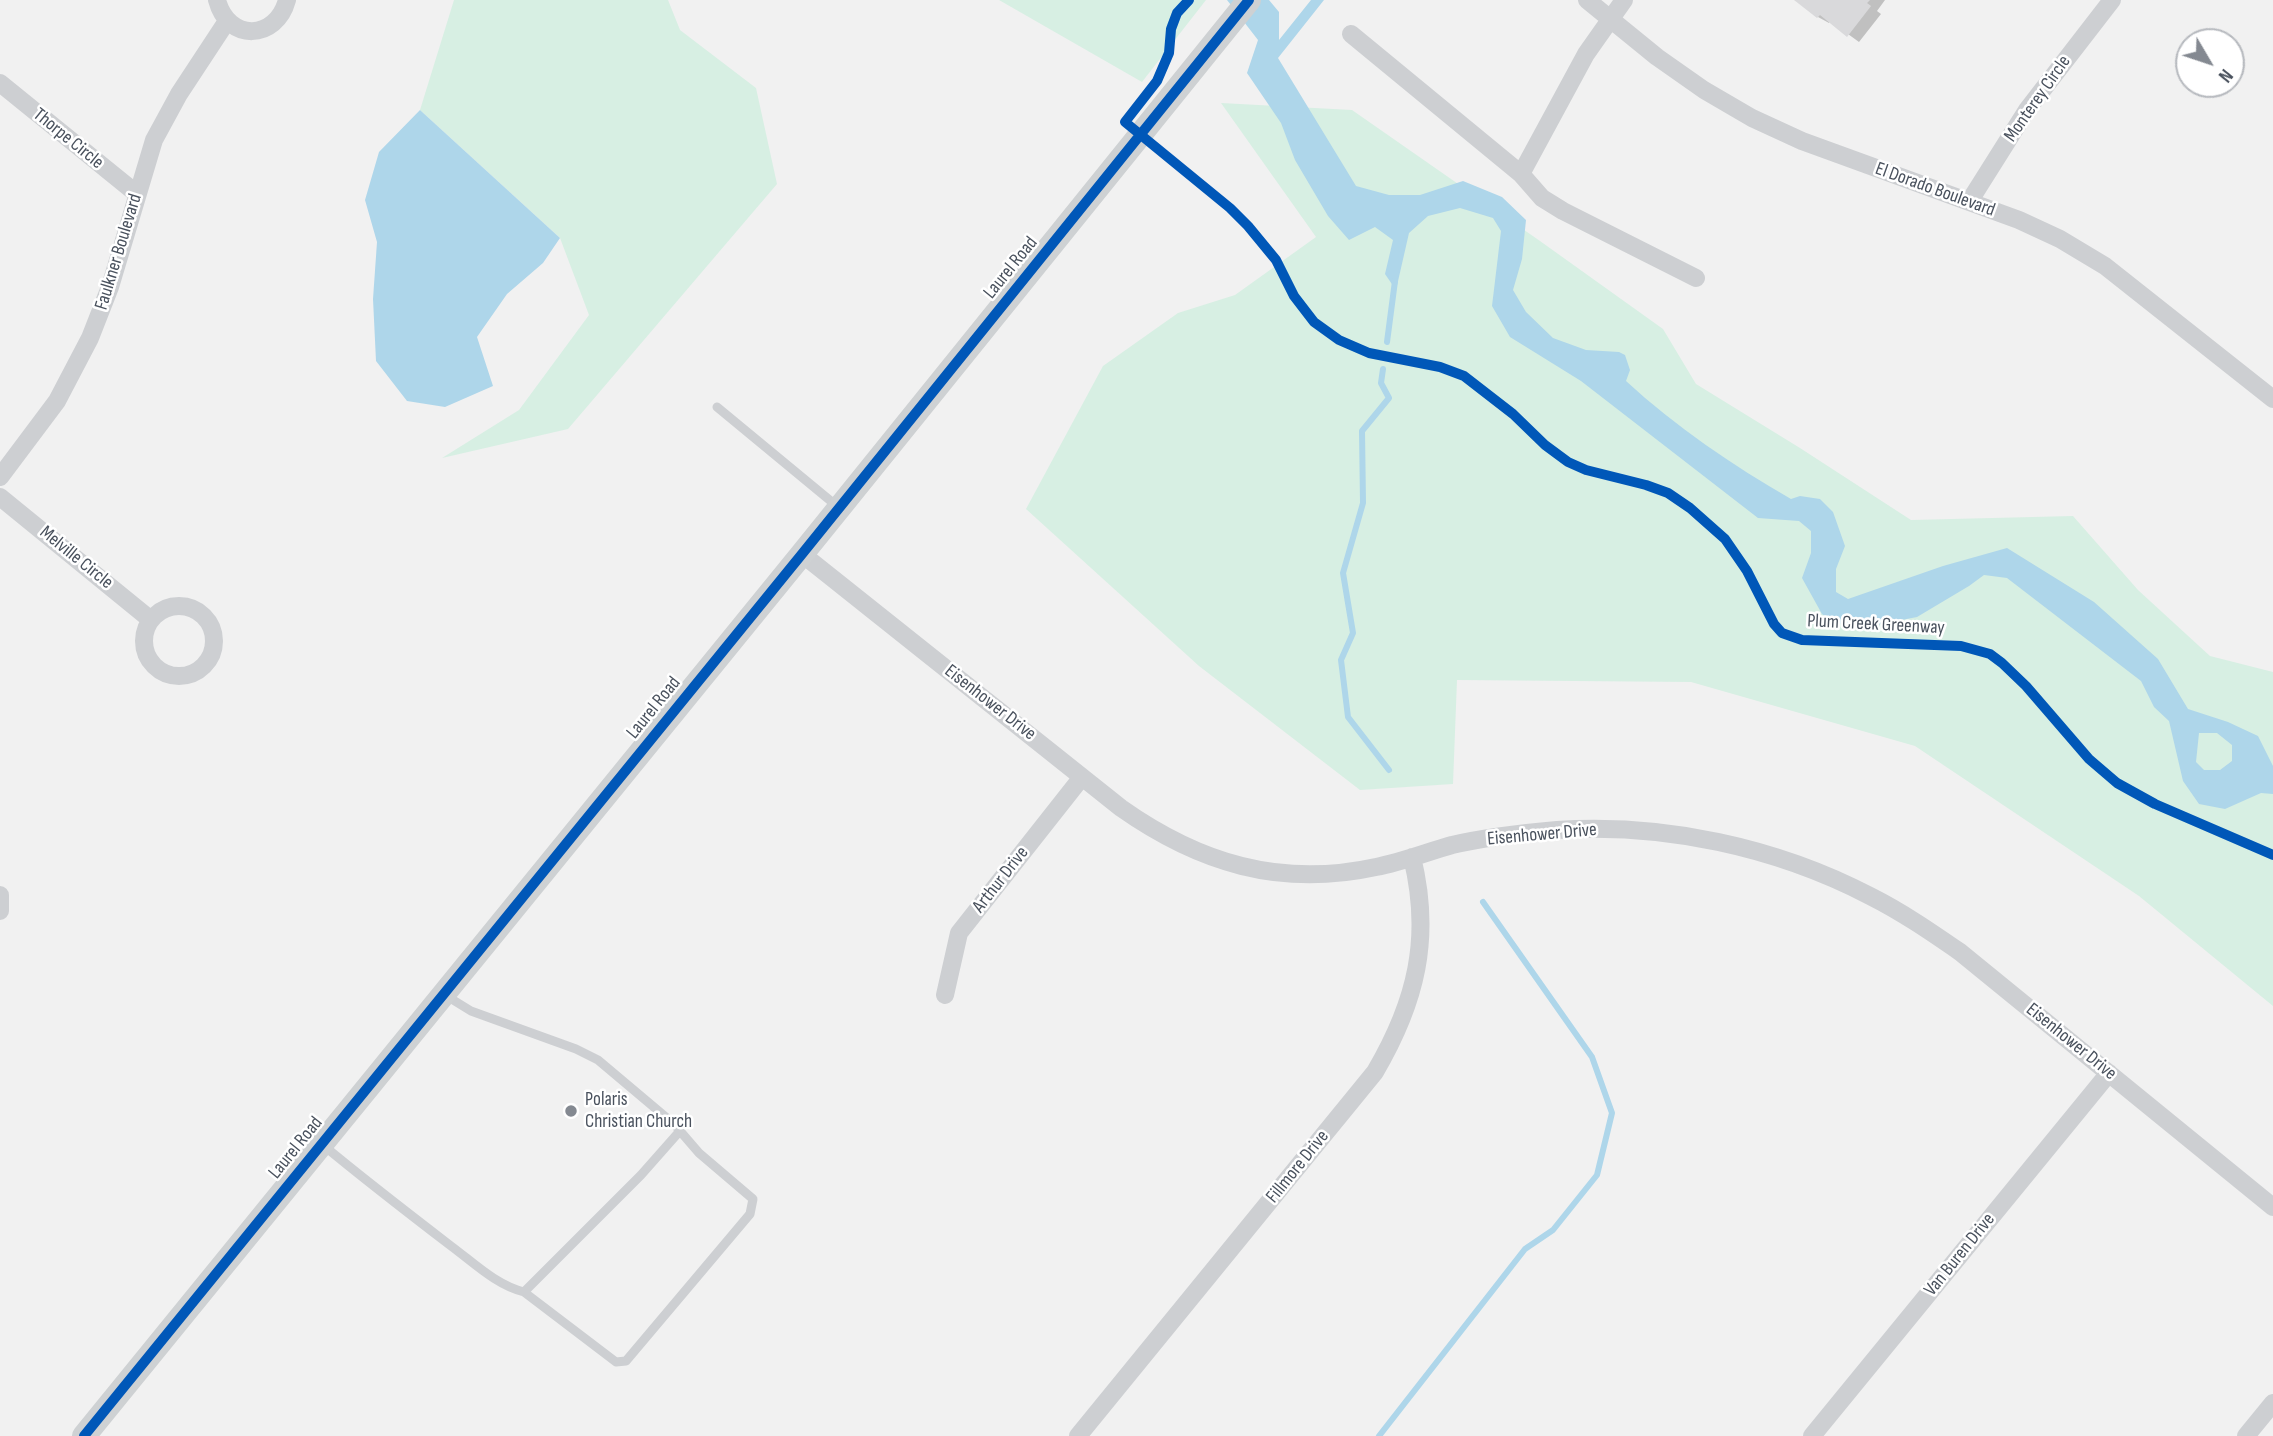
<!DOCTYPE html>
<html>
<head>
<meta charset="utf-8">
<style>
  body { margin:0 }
  #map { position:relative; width:2273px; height:1436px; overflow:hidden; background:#f1f1f1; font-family:"Sofia Sans Condensed",sans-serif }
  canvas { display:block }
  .north { position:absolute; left:2175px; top:28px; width:70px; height:70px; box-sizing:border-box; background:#fff; border:2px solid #b6b9be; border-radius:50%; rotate:129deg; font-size:19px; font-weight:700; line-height:28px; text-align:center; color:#49515d }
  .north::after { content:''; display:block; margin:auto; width:24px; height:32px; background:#848991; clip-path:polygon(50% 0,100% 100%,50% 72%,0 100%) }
</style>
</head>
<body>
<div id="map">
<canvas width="2273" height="1436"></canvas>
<div class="north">N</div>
</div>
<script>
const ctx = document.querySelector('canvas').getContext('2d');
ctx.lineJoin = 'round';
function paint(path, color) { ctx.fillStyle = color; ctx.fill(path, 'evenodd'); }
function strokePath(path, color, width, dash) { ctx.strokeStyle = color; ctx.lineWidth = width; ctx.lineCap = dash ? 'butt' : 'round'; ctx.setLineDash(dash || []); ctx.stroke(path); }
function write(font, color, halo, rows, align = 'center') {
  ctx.font = font + ' "Sofia Sans Condensed",sans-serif'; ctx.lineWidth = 5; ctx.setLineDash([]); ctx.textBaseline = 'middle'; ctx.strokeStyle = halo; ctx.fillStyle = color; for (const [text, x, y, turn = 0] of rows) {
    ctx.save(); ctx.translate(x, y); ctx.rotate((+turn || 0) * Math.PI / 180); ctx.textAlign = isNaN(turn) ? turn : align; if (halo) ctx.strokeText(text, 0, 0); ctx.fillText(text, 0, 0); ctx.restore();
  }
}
paint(new Path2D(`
  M454 0H668L680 30 756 88 777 184 568 429 442 458 519 410 589 315 560 238 420 110Z
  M999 0H1206L1142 82Z
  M1221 103 1352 110 1540 241 1663 329 1696 384 1800 448 1911 520 2073 516 2138 590 2210 656 2273 672V1006L2139 896 1915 746 1691 682 1457 680 1453 784 1360 790 1199 666 1026 509 1103 366 1178 313 1235 295 1316 237Z`), '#d7efe3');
paint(new Path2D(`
  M1227 0H1269L1279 12V40L1311 0H1324L1278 58 1356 186 1389 195H1420L1463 181 1502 197 1526 220 1522 259 1513 290 1526 312 1553 338 1586 350 1619 352 1625 355 1630 370 1626 381C1676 427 1732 465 1791 499L1800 496 1820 499 1833 512 1845 546 1836 569V592L1848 599 1943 566 2007 548 2094 602 2158 659 2188 709 2228 722 2258 736 2273 766V794L2261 793 2225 809 2199 804 2183 781 2169 721 2154 707 2141 681 2007 578 1984 575 1969 586 1917 617 1860 628 1834 623 1822 614 1802 578 1811 553V531L1799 521 1758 518 1581 381 1510 337 1492 306 1501 231 1493 218 1460 208 1428 216 1409 233 1396 290 1385 274 1393 240 1375 227 1349 240 1328 216 1295 160 1281 123 1247 73 1258 40ZM2199 733H2217L2232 745V761L2220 770H2204L2196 762Z
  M420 110 560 238 543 263 507 294 477 337 493 386 445 407 407 401 376 361 373 299 377 242 365 200 379 152Z`), '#aed6ea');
paint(new Path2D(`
  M1796 0H1885L1877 11 1881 14 1859 42 1830 21 1829 23 1818 17Z`), '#0003');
strokePath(new Path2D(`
  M1387 342 1395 281
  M1383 369 1381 383 1389 398 1362 431 1363 503 1343 573 1353 633 1341 660 1348 717 1389 770
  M1379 1436 1525 1249 1553 1230 1597 1175 1612 1113 1592 1057 1483 902`), '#aed6ea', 6);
paint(new Path2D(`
  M1794 0H1870L1867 3 1871 6 1847 37 1820 15 1817 18Z`), '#d9d9db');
strokePath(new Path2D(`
  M717 407 838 507
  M445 995 471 1011 576 1049 598 1060 674 1124 699 1153 753 1199 750 1214 626 1361 616 1362 524 1292 641 1175 679 1132
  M323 1145C365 1180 408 1213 451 1246 474 1263 496 1285 524 1292`), '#cdcfd2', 9);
strokePath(new Path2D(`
  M217 0C228 42 276 41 287 0
  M1587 0 1657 57 1704 90 1752 118 1802 141 2019 220 2060 239 2105 266 2273 399
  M1351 34 1521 174 1586 54 1624 0
  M0 83 137 194
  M1521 174 1542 198 1563 211 1696 278
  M1969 202 2027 110 2112 0
  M0 477 57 401 90 338 110 287 154 140 179 94 227 21
  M0 497 151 620
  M802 554 1121 808C1199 863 1280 888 1376 867 1402 862 1427 852 1452 845 1487 837 1522 833 1557 830 1664 823 1776 847 1870 896 1902 912 1931 932 1960 952L2273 1207
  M144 641a35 35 0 1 1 70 0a35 35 0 1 1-70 0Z
  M0 895V911
  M945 995 959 933 1082 777
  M1078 1436 1375 1072C1416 1002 1432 938 1412 857
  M1812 1436 2109 1073
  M2246 1436 2273 1403`), '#cdcfd2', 18);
strokePath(new Path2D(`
  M84 1436 802 554 1249 0`), '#ced1d3', 24);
strokePath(new Path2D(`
  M1189 0 1177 13 1171 29 1169 53 1157 81 1125 122 1230 208 1248 226 1276 260 1294 296 1314 322 1339 340 1369 353 1440 367 1464 376 1513 414 1545 445 1568 462 1586 470 1646 485 1668 493 1690 508 1725 539 1747 571 1774 624 1782 633 1802 640 1961 646 1990 654 2002 663 2026 686 2089 759 2117 783 2155 804 2273 855
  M84 1436 802 554 1249 0`), '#0057b8', 10);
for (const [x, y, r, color] of [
  [571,1111,7,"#848991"]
]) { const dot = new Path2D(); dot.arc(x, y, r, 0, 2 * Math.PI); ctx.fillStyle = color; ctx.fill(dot); strokePath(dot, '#fff', 2.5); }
write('19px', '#49515d', '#fff', [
  ["Monterey Circle",2038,99,-55],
  ["Thorpe Circle",68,139,39],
  ["El Dorado Boulevard",1935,190,20],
  ["Faulkner Boulevard",119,252,-73],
  ["Laurel Road",1011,268,-51],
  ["Melville Circle",76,558,39],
  ["Plum Creek Greenway",1876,625,3],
  ["Eisenhower Drive",990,703,38],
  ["Laurel Road",654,708,-51],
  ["Eisenhower Drive",1542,835,-5],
  ["Arthur Drive",1001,880,-52],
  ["Eisenhower Drive",2071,1042,39],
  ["Laurel Road",296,1148,-51],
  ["Fillmore Drive",1298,1167,-51],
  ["Van Buren Drive",1960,1255,-51]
]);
write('19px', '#49515d', '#fff', [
  ["Polaris",585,1100],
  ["Christian Church",585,1122]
], 'left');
</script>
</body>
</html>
